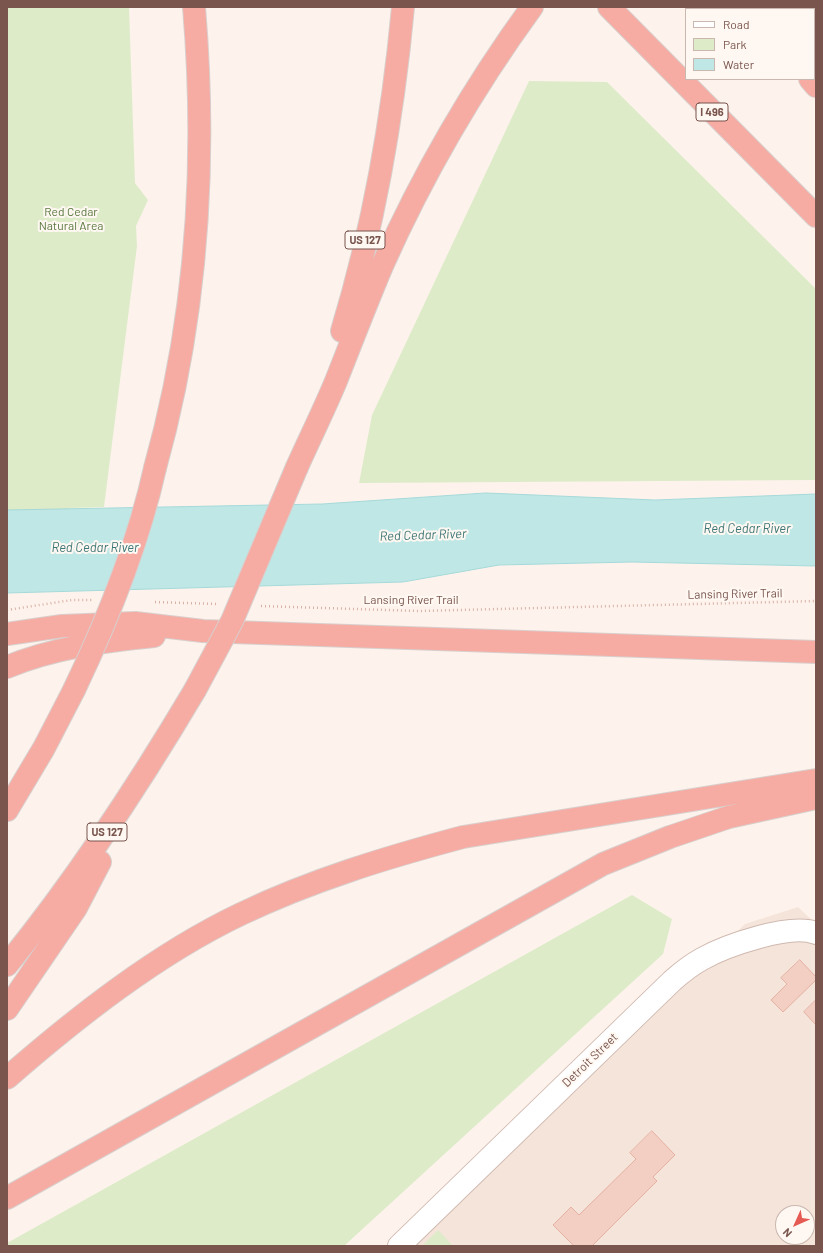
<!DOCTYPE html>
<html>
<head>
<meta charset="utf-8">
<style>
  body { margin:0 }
  #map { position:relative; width:823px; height:1253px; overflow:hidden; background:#fdf3ec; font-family:Barlow,sans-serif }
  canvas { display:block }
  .frame { position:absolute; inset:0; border:8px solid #79554d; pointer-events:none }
  .legend { position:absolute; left:685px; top:8px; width:130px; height:72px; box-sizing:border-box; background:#fff8f2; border:1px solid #c9b7b0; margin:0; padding:5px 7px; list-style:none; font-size:12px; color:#79554d }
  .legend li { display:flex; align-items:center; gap:8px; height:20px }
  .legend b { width:20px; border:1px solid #c9b7b0 }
  .north { position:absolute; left:775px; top:1205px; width:40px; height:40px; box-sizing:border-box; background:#fff8f2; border:1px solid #c9b7b0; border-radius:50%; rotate:225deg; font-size:11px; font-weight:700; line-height:16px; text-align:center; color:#79554d }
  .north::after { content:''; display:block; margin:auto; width:14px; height:18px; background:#e55a52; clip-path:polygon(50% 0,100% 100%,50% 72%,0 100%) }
</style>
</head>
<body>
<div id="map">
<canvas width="823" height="1253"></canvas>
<div class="frame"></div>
<ul class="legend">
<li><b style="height:5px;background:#fff"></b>Road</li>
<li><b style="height:11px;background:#ddebc9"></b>Park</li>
<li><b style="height:11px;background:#bfe7e6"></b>Water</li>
</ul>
<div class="north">N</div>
</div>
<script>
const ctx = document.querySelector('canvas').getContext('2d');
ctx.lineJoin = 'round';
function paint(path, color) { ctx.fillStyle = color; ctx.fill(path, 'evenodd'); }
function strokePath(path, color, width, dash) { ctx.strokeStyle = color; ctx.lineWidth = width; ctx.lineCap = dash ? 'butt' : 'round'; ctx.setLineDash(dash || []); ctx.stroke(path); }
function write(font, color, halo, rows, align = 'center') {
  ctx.font = font + ' Barlow,sans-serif'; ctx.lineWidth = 4; ctx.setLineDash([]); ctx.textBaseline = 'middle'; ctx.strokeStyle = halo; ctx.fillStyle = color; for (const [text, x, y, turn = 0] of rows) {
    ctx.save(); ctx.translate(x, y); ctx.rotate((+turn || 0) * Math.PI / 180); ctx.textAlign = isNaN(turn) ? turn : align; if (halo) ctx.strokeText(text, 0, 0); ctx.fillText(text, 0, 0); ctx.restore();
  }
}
paint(new Path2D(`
  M798 907 816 924V1246H407L745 924ZM783 1213H807V1237H783Z`), '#f5e4da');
paint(new Path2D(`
  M7 7H129L135 183 148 200 136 226 137 246 104 507 71 508 7 532Z
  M529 81 607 82 816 289V480L359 483 372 415Z
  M632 895 672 919 663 954 344 1246H7V1243Z
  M438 1230 453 1246H422Z`), '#ddebc9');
const water = new Path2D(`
  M486 493 655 500 816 494V566L632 562 499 565 403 582 7 593V510L322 504Z`);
paint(water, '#bfe7e6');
strokePath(water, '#a5d9d9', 1);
const building = new Path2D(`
  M800 960 816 977V980L783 1012 771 1000 787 984 781 978Z
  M816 1000V1025L804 1012Z
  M652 1131 675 1155 653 1177 657 1181 592 1246H574L553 1225 571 1207 579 1215 636 1159 630 1153Z`);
paint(building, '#f2cec3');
strokePath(building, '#e5b1a3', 1);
const minor = new Path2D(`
  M399 1246 672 981C681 973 691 965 702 959 725 946 790 923 816 933`);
const highway = new Path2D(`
  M609 7 816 216
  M753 7 754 9
  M810 79 816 86
  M342 331C374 225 393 117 403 7
  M297 467C310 438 324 410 336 381 351 343 366 304 382 266 423 174 473 88 532 7
  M155 468C197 318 207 162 194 7
  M7 634 62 626 135 623 203 631 816 652
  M7 667C53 648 104 641 154 636
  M7 810 44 748 74 690
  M7 965C78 878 138 786 195 690
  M7 1009 76 908 100 862
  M7 1078C77 1017 157 954 241 914 312 880 388 857 463 837L816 780
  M7 1198 603 864 670 837 729 817 816 798`);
strokePath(minor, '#d0b9b0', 24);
strokePath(highway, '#d9cfcd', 24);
strokePath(new Path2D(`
  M155 602 216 604
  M261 606 419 611 816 601
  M7 610 72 600H92`), '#d8b0a5', 2.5, [1, 3]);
strokePath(minor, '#fff', 22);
strokePath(highway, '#f6aba3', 22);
const highwayBridge = new Path2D(`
  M74 690C108 619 138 545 155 468
  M195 690 232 621 297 467`);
strokePath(highwayBridge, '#d9cfcd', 24, []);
strokePath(highwayBridge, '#f6aba3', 22);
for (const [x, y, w] of [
  [712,112,32],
  [365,240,40],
  [107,832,40]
]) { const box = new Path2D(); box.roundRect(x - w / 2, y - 9, w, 18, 3); ctx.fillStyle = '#fff8f2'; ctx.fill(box); strokePath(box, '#79554d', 1); }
write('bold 11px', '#79554d', null, [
  ["I 496",712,112],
  ["US 127",365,240],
  ["US 127",107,832]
]);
write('12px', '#5b7941', '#fff8f2', [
  ["Red Cedar",71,212],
  ["Natural Area",71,226]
]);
write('12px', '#79554d', '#fff8f2', [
  ["Lansing River Trail",735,594,-1],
  ["Lansing River Trail",411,600],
  ["Detroit Street",590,1060,-44]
]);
write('italic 13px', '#3d7676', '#fff8f2', [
  ["Red Cedar River",747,529],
  ["Red Cedar River",423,535,-2],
  ["Red Cedar River",95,548]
]);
</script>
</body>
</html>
